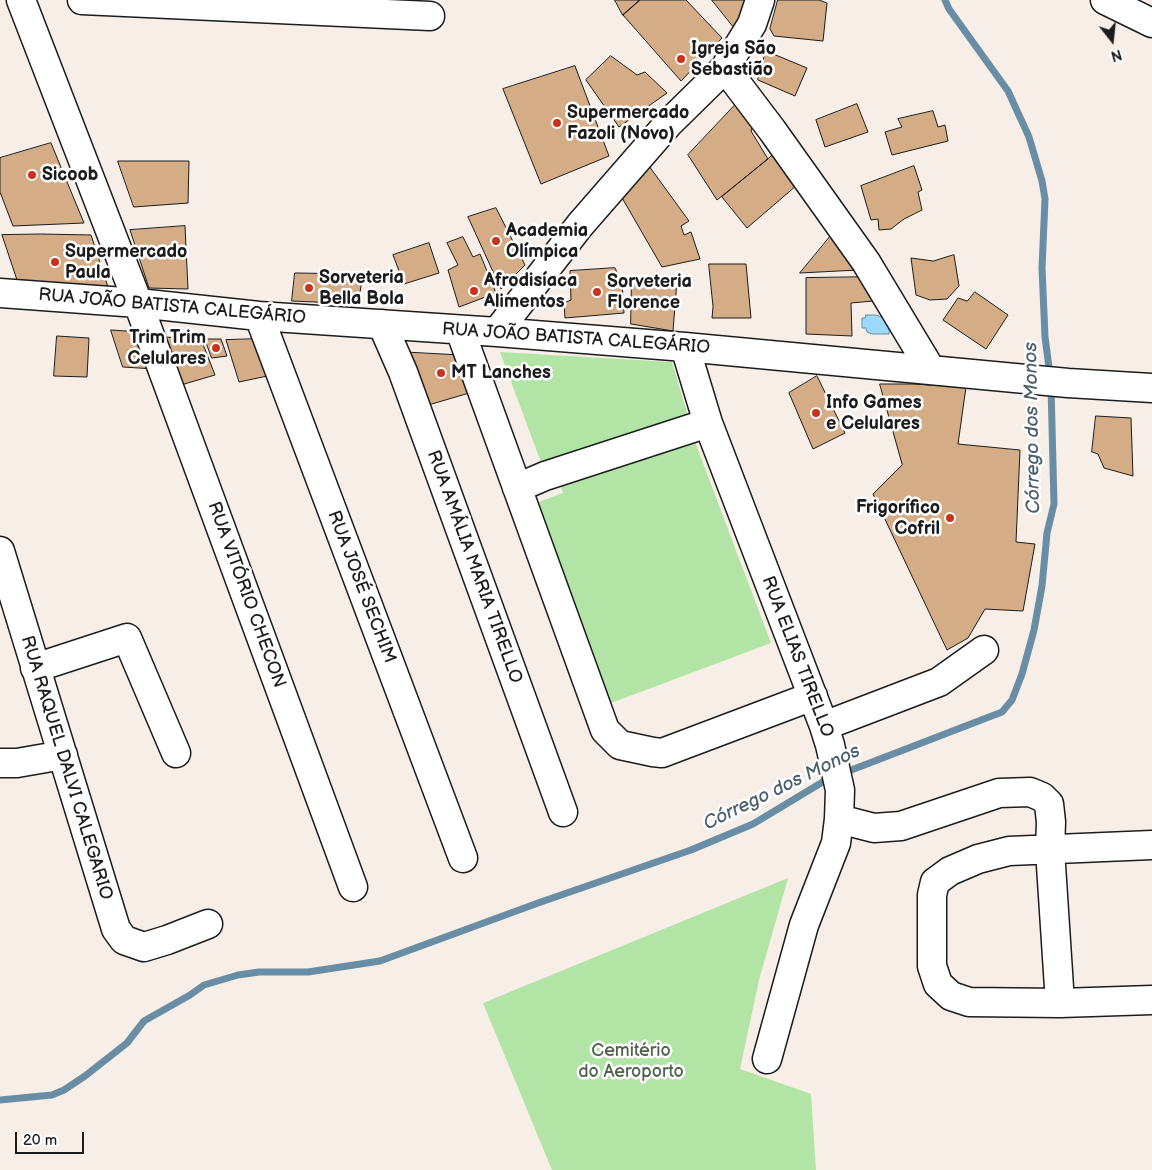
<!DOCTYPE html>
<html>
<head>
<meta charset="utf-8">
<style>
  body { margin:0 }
  #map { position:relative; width:1152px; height:1170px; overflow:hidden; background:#f6eee7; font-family:"Balsamiq Sans",sans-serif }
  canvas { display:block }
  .north { position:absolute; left:1087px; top:15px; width:50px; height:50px; -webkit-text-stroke:4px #fff; paint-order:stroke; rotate:164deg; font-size:14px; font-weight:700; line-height:20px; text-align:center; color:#1c1c1c }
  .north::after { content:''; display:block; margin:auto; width:18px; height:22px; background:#1c1c1c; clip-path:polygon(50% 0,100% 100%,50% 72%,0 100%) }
  .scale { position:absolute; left:15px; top:1132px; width:69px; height:22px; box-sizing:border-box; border:2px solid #1c1c1c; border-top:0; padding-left:6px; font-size:15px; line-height:18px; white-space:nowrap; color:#1c1c1c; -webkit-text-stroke:4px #fff; paint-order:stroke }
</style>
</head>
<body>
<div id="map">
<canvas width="1152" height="1170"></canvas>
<div class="north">N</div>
<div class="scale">20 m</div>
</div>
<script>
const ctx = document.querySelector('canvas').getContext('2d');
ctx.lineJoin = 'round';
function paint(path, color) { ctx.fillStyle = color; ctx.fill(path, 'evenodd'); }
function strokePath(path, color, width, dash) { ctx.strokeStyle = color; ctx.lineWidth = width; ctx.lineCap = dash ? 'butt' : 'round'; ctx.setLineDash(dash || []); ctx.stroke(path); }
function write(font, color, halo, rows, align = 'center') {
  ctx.font = font + ' "Balsamiq Sans",sans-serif'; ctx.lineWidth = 5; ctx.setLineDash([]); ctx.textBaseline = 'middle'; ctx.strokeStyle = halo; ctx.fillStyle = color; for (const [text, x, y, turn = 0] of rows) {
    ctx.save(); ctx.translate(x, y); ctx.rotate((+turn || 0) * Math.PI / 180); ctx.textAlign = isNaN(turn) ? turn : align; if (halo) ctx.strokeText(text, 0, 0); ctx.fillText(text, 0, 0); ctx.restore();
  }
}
paint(new Path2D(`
  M500 352 672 362 688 416 542 465Z
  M695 442 771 643 611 703 536 503 563 493 560 484 650 450 653 457Z
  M788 878 759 980 740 1069 811 1094 816 1170H552L483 1003Z`), '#b1e4a5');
const water = new Path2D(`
  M866 315H875L890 319 889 334H872L867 332 866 328H862V318H865Z`);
paint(water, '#9dd8fe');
strokePath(water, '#698da4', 1);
strokePath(new Path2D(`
  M945 0 949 9 1008 91 1029 137 1042 181 1045 199 1042 268 1045 337 1050 375
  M841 774 1002 712 1012 700 1022 674 1034 630 1042 586 1047 533 1054 504 1051 386
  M0 1100 52 1095 64 1090 85 1076 127 1043 144 1021 190 995 204 985 238 975 259 972H308L380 961 538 903 691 850 753 824 831 777`), '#698da4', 7);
const building = new Path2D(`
  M615 0H640L623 15Z
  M640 0H686L722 38 681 81 623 15Z
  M712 0H747L742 19 733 26Z
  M778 0H819L827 3 823 41 774 36 770 29Z
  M766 51 807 68 795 96 758 80Z
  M611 56 637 75 645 72 667 93 619 127 586 80Z
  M575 66 609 156 541 184 503 89Z
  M737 103 753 124 751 131 768 159 717 200 688 155Z
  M857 104 868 132 825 147 816 120Z
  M933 111 938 127 945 125 948 141 892 155 885 132 902 127 898 119Z
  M51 143 84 223 13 226 0 192V158Z
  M773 155 797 185 747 228 722 197Z
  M118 161H189L188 203 134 207Z
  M649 166 689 221 681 226 684 235 691 232 700 259 662 267 621 196Z
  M914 166 922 190 918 192 922 210 904 219 891 229 879 230 878 219 871 220 861 186Z
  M496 208 525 265 501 289 468 217Z
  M185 226 188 289 149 288 130 230Z
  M834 232 858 270 800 273Z
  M41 234 91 235 109 290 20 289 2 235Z
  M463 237 473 257 480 254 496 293 459 307 448 270 458 265 447 243Z
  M429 243 439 273 404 284 393 255Z
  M954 255 959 286 947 299 930 300 916 295 911 258 933 261Z
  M709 264H746L751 318H712L713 307Z
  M615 268 622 283 624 313 565 318 564 303 571 300 570 271Z
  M295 273 363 274 358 304 292 301Z
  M632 277 677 280 673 331 631 324Z
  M866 277 884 300 851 303 852 336 806 334V278Z
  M975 292 1008 315 986 349 943 320 958 298 967 301Z
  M111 330 142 332 154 369 123 367Z
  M57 336 89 338 87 377 54 376Z
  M164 337 201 339 215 375 181 385Z
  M205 339H221L227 356 212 358Z
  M257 339 272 375 239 382 226 340Z
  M405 352 461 355 476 391 425 406Z
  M817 376 845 433 813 449 789 393Z
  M880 384H913L966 387 958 444 1020 450 1016 542 1035 544 1023 611 985 609 968 638 947 650 873 494 902 465Z
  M1096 416 1131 418 1133 476 1104 468 1098 454 1092 452Z`);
paint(building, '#d4ac85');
strokePath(building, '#1c1c1c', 1);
const minor = new Path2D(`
  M21 0 138 303 353 887
  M82 0 430 16
  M1105 0 1152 23
  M725 68 772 130 866 262 931 370
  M0 293 138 303 259 316 497 332 685 347 1068 383 1152 388
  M259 316 463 858
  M382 324 403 372 563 812
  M460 330 605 730 620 745 653 752 662 753 813 696
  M497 332 580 225 668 124 725 68 752 24 760 0
  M685 347 708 423 824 726 830 745 840 790 839 819 836 843 804 925 767 1059
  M517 488 545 476 708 423
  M0 551 116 929 124 940 144 947 167 940 208 924
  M35 668 127 638 176 753
  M824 726 939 682 984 650
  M0 763H17L63 755
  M839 819 874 828 901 826 999 793 1030 792 1042 797 1049 804 1051 822 1050 850 1060 1003
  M1152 845 1009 851 978 859 950 871 935 882 932 895V966L938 984 951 996 969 1002 1060 1003 1152 1000`);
strokePath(minor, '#1c1c1c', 31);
strokePath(minor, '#fff', 28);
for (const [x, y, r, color] of [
  [681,59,5,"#c8321e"],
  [557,123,5,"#c8321e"],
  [32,175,5,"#c8321e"],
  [496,241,5,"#c8321e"],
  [55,262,5,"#c8321e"],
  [309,288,5,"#c8321e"],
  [474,291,5,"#c8321e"],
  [597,292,5,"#c8321e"],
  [216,348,5,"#c8321e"],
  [441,373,5,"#c8321e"],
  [816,413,5,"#c8321e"],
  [950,518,5,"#c8321e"]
]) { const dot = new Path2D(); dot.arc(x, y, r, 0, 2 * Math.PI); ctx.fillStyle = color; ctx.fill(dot); strokePath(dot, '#fff', 2); }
write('bold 18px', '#1c1c1c', '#fff', [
  ["Igreja São",691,49],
  ["Sebastião",691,70],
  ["Supermercado",567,113],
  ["Fazoli (Novo)",567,134],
  ["Sicoob",42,175],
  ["Academia",506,231],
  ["Olímpica",506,252],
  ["Supermercado",65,252],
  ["Paula",65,273],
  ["Sorveteria",319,278],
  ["Bella Bola",319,299],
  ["Afrodisíaca",484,281],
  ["Alimentos",484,302],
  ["Sorveteria",607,282],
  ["Florence",607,303],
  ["Trim Trim",206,338,"right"],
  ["Celulares",206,359,"right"],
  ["MT Lanches",451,373],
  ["Info Games",826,403],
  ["e Celulares",826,424],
  ["Frigorífico",940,508,"right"],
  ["Cofril",940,529,"right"]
], 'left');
write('18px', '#1c1c1c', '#fff', [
  ["RUA JOÃO BATISTA CALEGÁRIO",172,307,5],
  ["RUA JOÃO BATISTA CALEGÁRIO",576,339,4],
  ["RUA AMÁLIA MARIA TIRELLO",474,567,70],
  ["RUA JOSÉ SECHIM",361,587,69],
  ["RUA VITÓRIO CHECON",246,595,70],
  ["RUA ELIAS TIRELLO",797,657,69],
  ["RUA RAQUEL DALVI CALEGARIO",66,768,73]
]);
write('18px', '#50624c', '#fff', [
  ["Cemitério",631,1051],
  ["do Aeroporto",631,1072]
]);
write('italic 19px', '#495e6b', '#fff', [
  ["Córrego dos Monos",1033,428,-91],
  ["Córrego dos Monos",782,788,-26]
]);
</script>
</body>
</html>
